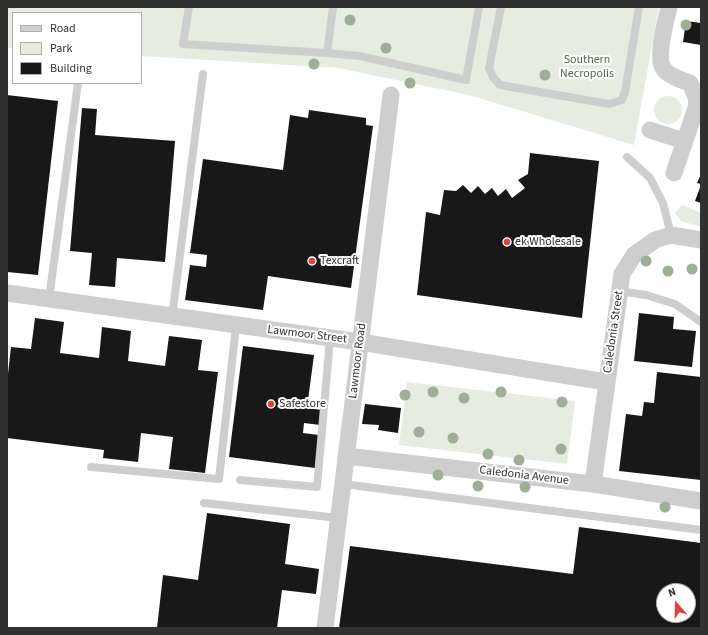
<!DOCTYPE html>
<html>
<head>
<meta charset="utf-8">
<style>
  body { margin:0 }
  #map { position:relative; width:708px; height:635px; overflow:hidden; background:#fff; font-family:"Source Sans 3",sans-serif }
  canvas { display:block }
  .frame { position:absolute; inset:0; border:8px solid #313131; pointer-events:none }
  .legend { position:absolute; left:12px; top:12px; width:130px; height:72px; box-sizing:border-box; background:#fff; border:1px solid #adadad; margin:0; padding:5px 7px; list-style:none; font-size:12px; color:#313131 }
  .legend li { display:flex; align-items:center; gap:8px; height:20px }
  .legend b { width:20px; border:1px solid #adadad }
  .north { position:absolute; left:656px; top:583px; width:40px; height:40px; box-sizing:border-box; background:#fff; border:1px solid #adadad; border-radius:50%; rotate:340deg; font-size:11px; font-weight:700; line-height:16px; text-align:center; color:#313131 }
  .north::after { content:''; display:block; margin:auto; width:14px; height:18px; background:#db4440; clip-path:polygon(50% 0,100% 100%,50% 72%,0 100%) }
</style>
</head>
<body>
<div id="map">
<canvas width="708" height="635"></canvas>
<div class="frame"></div>
<ul class="legend">
<li><b style="height:5px;background:#cecece"></b>Road</li>
<li><b style="height:11px;background:#e6ede0"></b>Park</li>
<li><b style="height:11px;background:#181818"></b>Building</li>
</ul>
<div class="north">N</div>
</div>
<script>
const ctx = document.querySelector('canvas').getContext('2d');
ctx.lineJoin = 'round';
function paint(path, color) { ctx.fillStyle = color; ctx.fill(path, 'evenodd'); }
function strokePath(path, color, width, dash) { ctx.strokeStyle = color; ctx.lineWidth = width; ctx.lineCap = dash ? 'butt' : 'round'; ctx.setLineDash(dash || []); ctx.stroke(path); }
function write(font, color, halo, rows, align = 'center') {
  ctx.font = font + ' "Source Sans 3",sans-serif'; ctx.lineWidth = 4; ctx.setLineDash([]); ctx.textBaseline = 'middle'; ctx.strokeStyle = halo; ctx.fillStyle = color; for (const [text, x, y, turn = 0] of rows) {
    ctx.save(); ctx.translate(x, y); ctx.rotate((+turn || 0) * Math.PI / 180); ctx.textAlign = isNaN(turn) ? turn : align; if (halo) ctx.strokeText(text, 0, 0); ctx.fillText(text, 0, 0); ctx.restore();
  }
}
paint(new Path2D(`
  M7 7H659L634 145 469 95 338 68 141 56V13H13V48H7Z
  M654 110a14 14 0 1 1 28 0a14 14 0 1 1-28 0Z
  M682 205 701 213V227L681 221 675 213Z
  M407 382 575 401 567 464 399 445Z`), '#e6ede0');
paint(new Path2D(`
  M686 21 701 23V45L683 42Z
  M7 95 58 101 38 275 7 272Z
  M82 108 97 109 95 135 175 141 165 262 117 258 115 287 89 285 92 253 70 251Z
  M309 110 366 118V125L373 126 351 288 268 276 263 310 185 300 190 265 206 267 207 255 190 253 203 159 283 170 290 115 308 118Z
  M530 153 599 161 582 318 417 295 426 212 440 215 444 190 456 191 463 185 471 193 478 186 485 194 492 188 498 196 506 189 512 198 525 188 518 180 528 174Z
  M701 174V184L697 183Z
  M701 185V203L695 201Z
  M639 313 674 317 673 329 696 331 692 367 634 361Z
  M35 318 64 322 60 353 99 358 102 327 131 331 128 361 165 366 169 336 202 340 198 370 218 372 205 473 169 469 173 437 141 433 138 462 103 458 104 450 7 438V383L11 347 31 349Z
  M243 346 314 355 307 408 322 410 320 425 304 423 303 433 319 435 315 468 229 457Z
  M657 372 701 377V480L619 471 626 414 642 416 644 402 654 403Z
  M365 404 401 408 398 433 378 430 379 425 362 424Z
  M207 513 290 524 285 564 319 569 316 594 282 590 277 628H157L163 575 198 580Z
  M579 527 701 543V628H339L350 546 573 574ZM664 591H688V615H664Z`), '#181818');
strokePath(new Path2D(`
  M189 7 183 44 327 53 360 56 466 80 479 7
  M501 7 489 68 493 77 500 85 609 104 622 100 625 92 639 7
  M327 53 333 7
  M627 157 650 178 663 203 671 235
  M619 291 646 295 675 304 701 322
  M49 299 78 83
  M172 317 203 74
  M91 467 219 479 236 326
  M240 480 317 487 330 339
  M343 484 701 530
  M204 503 338 518`), '#cecece', 8);
strokePath(new Path2D(`
  M669 7C666 20 656 57 663 68 668 76 682 80 690 83L696 97 697 105 674 173
  M650 130 684 141
  M7 293 360 342 606 382
  M346 456 593 484 701 501
  M593 484 622 274 634 255 655 240 671 235 701 240
  M325 628 391 95`), '#cecece', 17);
ctx.fillStyle = '#9fae96';
for (const [x, y] of [
  [350,20],
  [686,25],
  [386,48],
  [314,64],
  [545,75],
  [410,83],
  [646,261],
  [692,269],
  [668,271],
  [433,392],
  [501,392],
  [405,395],
  [464,398],
  [562,402],
  [419,432],
  [453,438],
  [561,449],
  [488,454],
  [519,460],
  [438,475],
  [478,486],
  [525,487],
  [665,507]
]) { ctx.beginPath(); ctx.arc(x, y, 5.5, 0, 2 * Math.PI); ctx.fill(); }
for (const [x, y, r, color] of [
  [507,242,4,"#db4440"],
  [312,261,4,"#db4440"],
  [271,404,4,"#db4440"]
]) { const dot = new Path2D(); dot.arc(x, y, r, 0, 2 * Math.PI); ctx.fillStyle = color; ctx.fill(dot); strokePath(dot, '#fff', 1.5); }
write('12px', '#506b41', '#fff', [
  ["Southern",587,60],
  ["Necropolis",587,74]
]);
write('12px', '#313131', '#fff', [
  ["ek Wholesale",515,242],
  ["Texcraft",320,261],
  ["Safestore",279,404]
], 'left');
write('12px', '#313131', '#fff', [
  ["Caledonia Street",614,332,-82],
  ["Lawmoor Street",307,335,7],
  ["Lawmoor Road",358,361,-83],
  ["Caledonia Avenue",524,476,7]
]);
</script>
</body>
</html>
